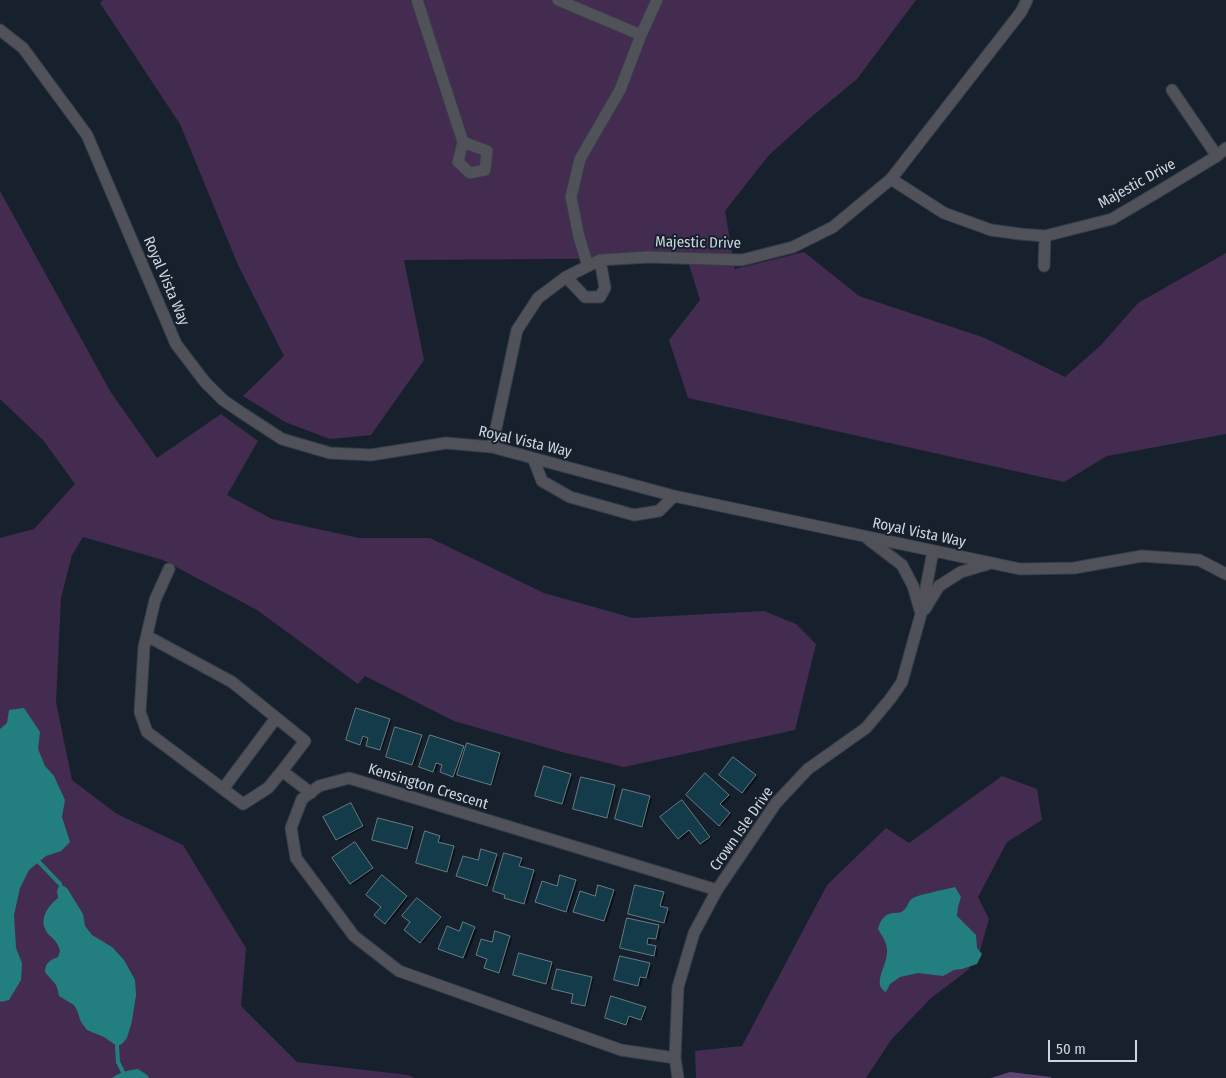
<!DOCTYPE html>
<html>
<head>
<meta charset="utf-8">
<style>
  body { margin:0 }
  #map { position:relative; width:1226px; height:1078px; overflow:hidden; background:#17212d; font-family:"Fira Sans Condensed",sans-serif }
  canvas { display:block }
  .scale { position:absolute; left:1048px; top:1040px; width:89px; height:22px; box-sizing:border-box; border:2px solid #ced5dd; border-top:0; padding-left:6px; font-size:15px; line-height:18px; white-space:nowrap; color:#ced5dd; -webkit-text-stroke:4px #17212d; paint-order:stroke }
</style>
</head>
<body>
<div id="map">
<canvas width="1226" height="1078"></canvas>
<div class="scale">50 m</div>
</div>
<script>
const ctx = document.querySelector('canvas').getContext('2d');
ctx.lineJoin = 'round';
function paint(path, color) { ctx.fillStyle = color; ctx.fill(path, 'evenodd'); }
function strokePath(path, color, width, dash) { ctx.strokeStyle = color; ctx.lineWidth = width; ctx.lineCap = dash ? 'butt' : 'round'; ctx.setLineDash(dash || []); ctx.stroke(path); }
function write(font, color, halo, rows, align = 'center') {
  ctx.font = font + ' "Fira Sans Condensed",sans-serif'; ctx.lineWidth = 4; ctx.setLineDash([]); ctx.textBaseline = 'middle'; ctx.strokeStyle = halo; ctx.fillStyle = color; for (const [text, x, y, turn = 0] of rows) {
    ctx.save(); ctx.translate(x, y); ctx.rotate((+turn || 0) * Math.PI / 180); ctx.textAlign = isNaN(turn) ? turn : align; if (halo) ctx.strokeText(text, 0, 0); ctx.fillText(text, 0, 0); ctx.restore();
  }
}
paint(new Path2D(`
  M103 0H916L857 79 810 118 769 155 725 211 735 269 804 252 859 296 985 338 1065 377 1101 345 1138 303 1226 253V434L1107 456 1064 482 688 398 669 340 700 300 687 258 404 260 424 360 371 435 330 439 285 422 243 396 284 356 238 265 180 124 100 3Z
  M0 191 110 391 157 458 221 414 258 441 227 495 272 519 359 538H430L544 593 633 618 764 611 796 624 816 644 795 730 624 767 562 752 454 721 365 676 358 684 257 610 163 560 83 537 72 555 61 598 56 702 72 780 117 814 183 845 246 948 241 1006 297 1062 408 1075 415 1078H0V538L34 529 75 484 43 440 0 399Z
  M1002 776 1037 789 1042 820 1007 842 978 897 989 919 979 954 968 970 931 998 891 1040 866 1078H696L695 1051 742 1046 827 885 886 828 909 843Z`), '#432c4f');
paint(new Path2D(`
  M1010 1072 1051 1077V1078H991Z`), '#624472');
paint(new Path2D(`
  M24 708 40 732 38 749 45 766 54 776 65 800 62 817 70 842 61 851 46 856 29 870 20 888 14 915 16 948 22 963 21 980 9 1000 1 1002 0 1001V729L7 723 9 710Z
  M60 884 67 888 83 914 85 926 92 935 112 947 124 960 135 980 136 995 132 1021 127 1038 122 1044 117 1046 104 1037 87 1030 81 1022 77 1010 74 1005 59 996C57 981 53 983 45 972 45 963 50 960 58 957L60 951C58 943 55 940 49 935 37 921 47 907 58 898L57 891Z
  M955 887 961 897 958 907 957 916 976 935 977 948 982 954 977 964 962 969 954 970 943 976 918 973 900 977 890 984 886 992C871 984 888 965 887 951 887 942 882 936 878 929 880 921 884 914 893 913 897 913 901 913 904 910 908 907 908 901 913 898 918 895 947 889 955 887Z
  M138 1069 147 1075 149 1078H112C120 1072 129 1070 138 1069Z`), '#237f7f');
paint(new Path2D(`
  M389 720 392 721 382 750 370 746V738L365 736 362 745 349 741Z
  M421 736 423 738 415 765 389 758Z
  M467 744 502 755 493 785 461 775 457 773 456 777 443 773 444 764 439 763 436 772 423 768 463 747 466 749Z
  M736 760 758 777 745 794 721 775Z
  M545 768 573 777 564 805 539 797Z
  M708 776 731 797 722 806 732 815 722 826 687 795Z
  M614 786 617 788 609 818 576 810Z
  M649 797 652 799 644 827 619 820Z
  M684 803 712 838 703 845 701 843 692 831 681 840 679 838Z
  M351 804 353 805 365 827 339 841 337 839Z
  M412 828 415 830 410 850 376 841Z
  M439 837 442 838 440 844 456 849 449 872 420 864Z
  M355 844 357 845 374 870 353 885 351 883Z
  M482 851 499 857 490 886 460 877 479 862Z
  M521 859 524 860 521 868 536 873 527 904 507 898Z
  M385 878 409 898 388 924 385 923 382 906Z
  M576 881 578 882 569 912 539 903 557 887Z
  M614 891 616 892 607 922 577 912 595 897Z
  M663 893 666 895 662 908 670 911 667 923 631 914Z
  M419 901 442 919 423 943 421 942 412 922Z
  M628 920 661 928 659 940 651 938 649 945 658 948 657 957 624 948Z
  M464 924 477 930 466 959 442 949 460 933Z
  M496 933 512 938 501 973 488 969V959Z
  M551 963 554 964 548 984 515 975Z
  M650 964 652 965 649 978 643 977 641 986 618 981Z
  M591 978 594 979 587 1006 575 1004Z
  M645 1008 647 1009 644 1020 631 1017 629 1025 608 1019Z`), '#0007');
strokePath(new Path2D(`
  M39 862 60 884
  M117 1046 118 1062 123 1072`), '#237f7f', 4);
const building = new Path2D(`
  M356 708 390 719 380 750 366 746 368 738 363 736 360 745 346 740Z
  M395 727 422 735 412 765 386 757Z
  M430 735 464 746 453 777 440 772 442 765 436 763 433 772 419 767Z
  M467 743 500 753 491 785 457 775Z
  M733 757 756 775 742 793 719 775Z
  M544 766 571 774 562 804 535 796Z
  M705 773 729 795 720 804 730 813 719 826 686 795Z
  M581 777 615 785 607 818 573 809Z
  M623 789 650 796 642 827 615 819Z
  M682 800 710 837 700 844 689 830 678 839 660 817Z
  M351 803 363 826 336 840 323 817Z
  M378 818 413 827 407 849 372 840Z
  M425 831 440 836 438 842 454 846 447 872 416 863Z
  M355 842 373 868 350 884 332 858Z
  M481 849 497 854 487 886 456 876 463 856 478 860Z
  M504 853 522 858 519 866 534 870 524 904 504 898 505 895 493 891Z
  M382 875 407 896 385 924 374 915 381 907 366 895Z
  M560 875 576 880 566 912 535 902 542 881 557 886Z
  M598 885 614 890 604 921 573 912 580 891 595 896Z
  M635 885 664 892 660 906 668 908 664 923 628 914Z
  M417 898 441 917 420 943 404 930 410 922 402 916Z
  M627 918 659 925 656 939 648 938 647 944 656 946 654 956 620 948Z
  M463 922 475 927 463 958 438 949 447 926 459 931Z
  M495 931 510 936 499 973 484 968 487 959 476 955 481 939 492 942Z
  M519 953 552 962 546 984 513 975Z
  M620 956 650 963 646 978 640 977 638 986 614 980Z
  M557 969 592 977 585 1006 571 1003 573 994 552 989Z
  M611 996 646 1007 641 1020 629 1016 626 1025 605 1018Z`);
paint(building, '#143b49');
strokePath(building, '#677c84', 1);
const minor = new Path2D(`
  M417 0 463 142 458 162 470 173 485 170 487 151 463 142
  M558 0 641 35
  M0 30 23 48 87 135 176 344 205 382 223 400 242 413 282 439 330 453 371 455 446 443 492 447 674 496 1020 569 1074 568 1142 556 1199 560 1226 574
  M1172 90 1217 156
  M891 179 944 213 991 230 1020 234 1045 236 1112 219 1156 193 1217 156 1226 148
  M588 266 579 237 571 197 580 159 620 90 641 35 657 0
  M1044 266 1045 236
  M566 277 585 297H600L605 288 600 260
  M492 447 517 330 538 298 566 277 600 260 648 257 742 260 793 247 833 227 891 179 1021 12 1027 0
  M533 458 542 481 570 497 634 515 659 511 674 496
  M868 539 902 565 913 586 920 610
  M169 569 155 600 144 647 140 712 147 732 243 804 268 788 282 771
  M925 609 939 586 961 572 988 564
  M147 636 232 682 305 741 282 771 311 793
  M223 789 276 718
  M675 1058 621 1050 399 971 354 936 296 858 291 828 302 799 319 786 349 778 717 890
  M678 1078 675 1058 678 987 694 933 717 890 776 803 808 769 866 728 891 698 902 682 921 614 933 551`);
strokePath(minor, '#343e49', 13);
strokePath(minor, '#515159', 11);
write('15px', '#ced5dd', '#17212d', [
  ["Majestic Drive",1137,184,-29],
  ["Majestic Drive",698,243,1],
  ["Royal Vista Way",166,281,67],
  ["Royal Vista Way",525,442,13],
  ["Royal Vista Way",919,533,12],
  ["Kensington Crescent",428,787,17],
  ["Crown Isle Drive",742,829,-55]
]);
</script>
</body>
</html>
